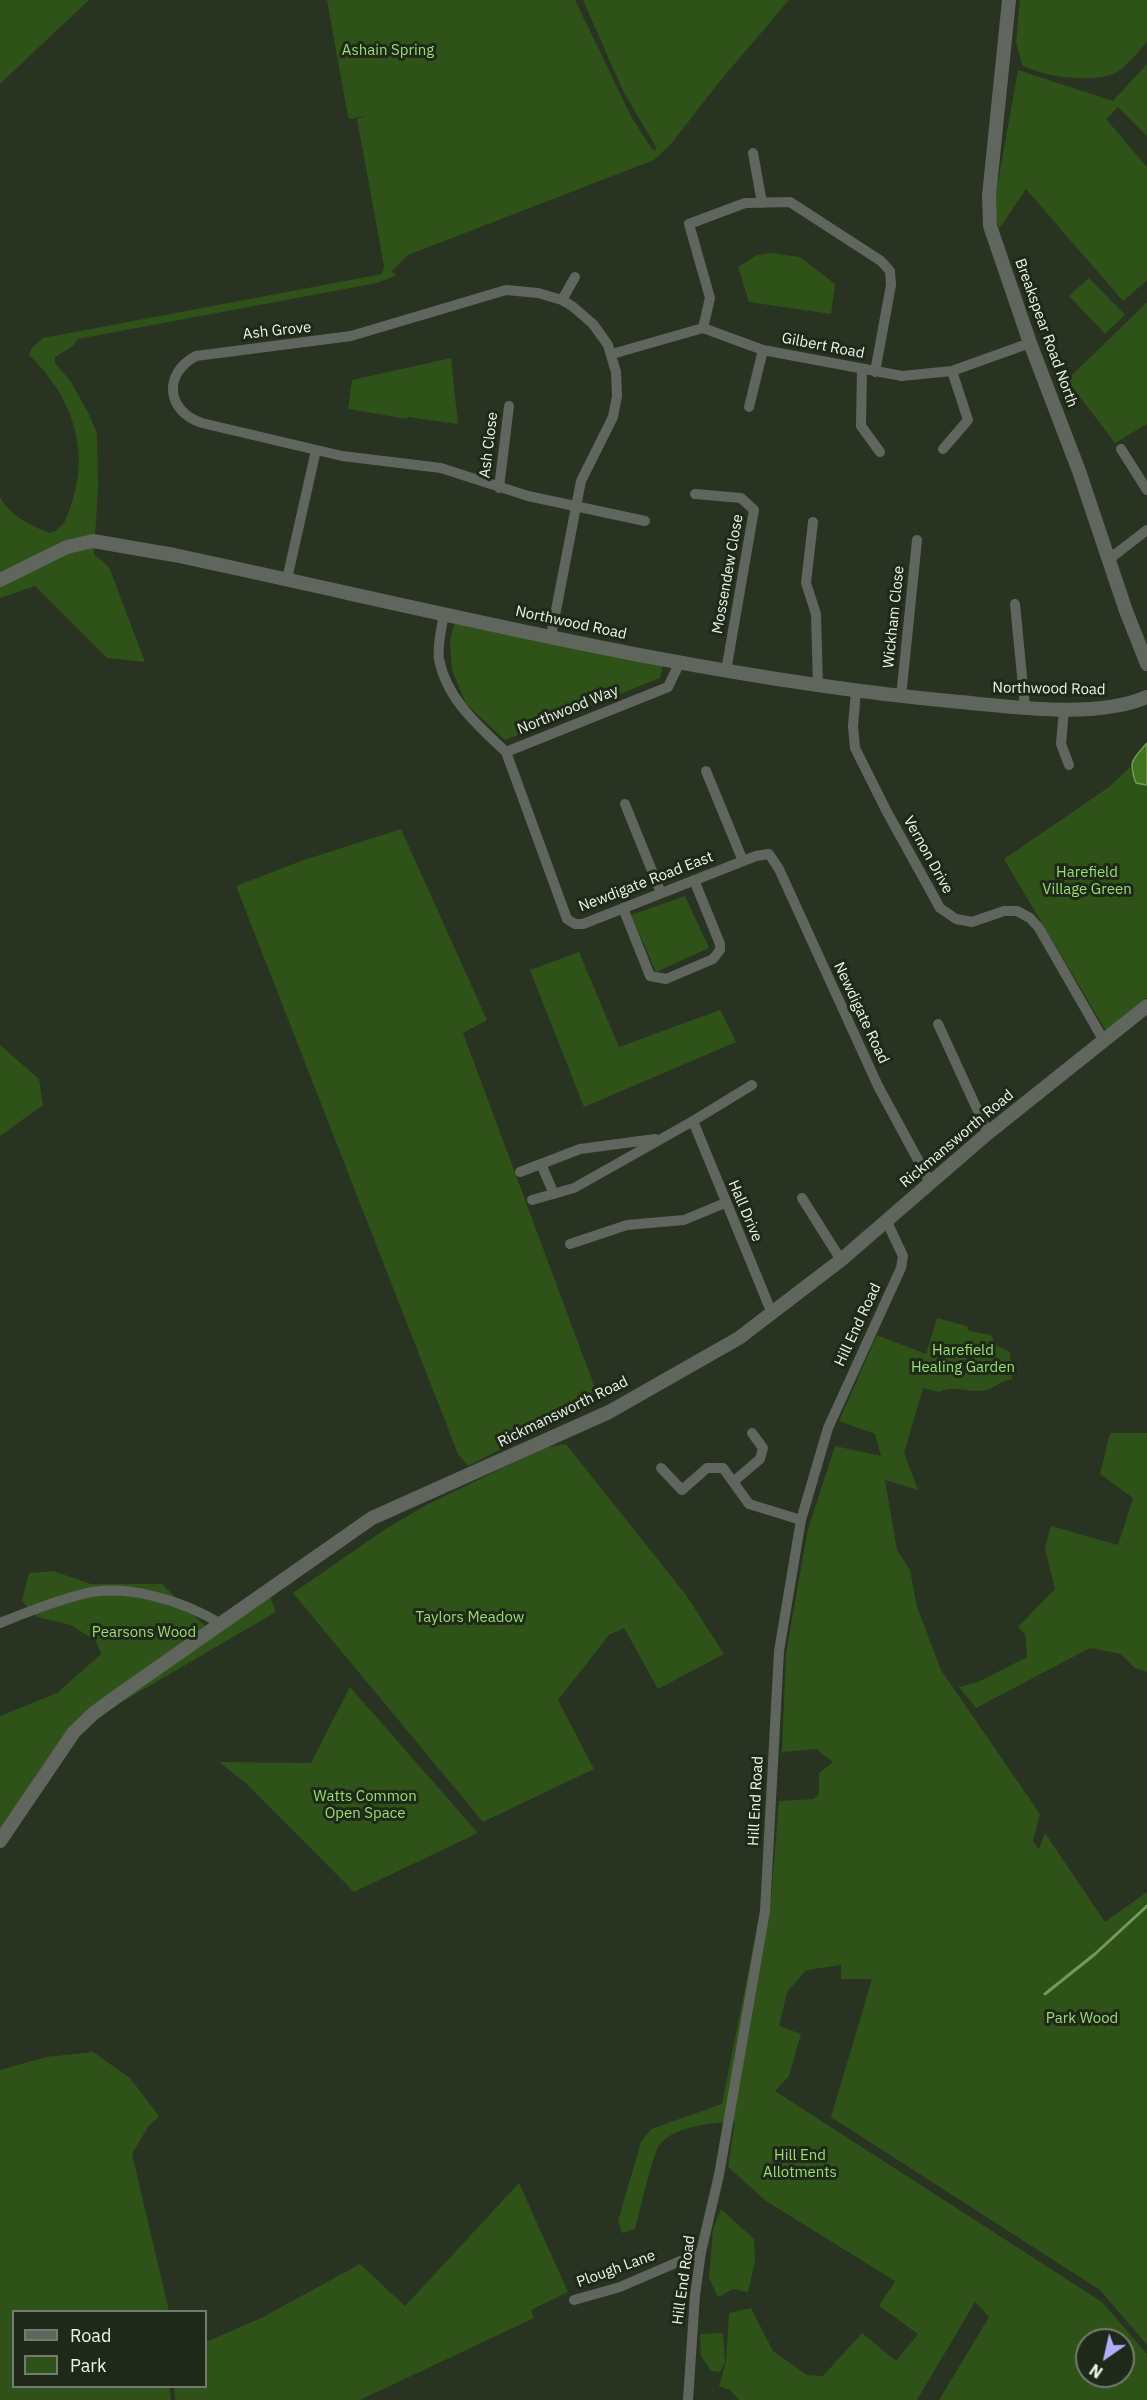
<!DOCTYPE html>
<html>
<head>
<meta charset="utf-8">
<style>
  body { margin:0 }
  #map { position:relative; width:1147px; height:2400px; overflow:hidden; background:#283322; font-family:"IBM Plex Sans",sans-serif }
  canvas { display:block }
  .legend { position:absolute; left:12px; top:2310px; width:195px; height:78px; box-sizing:border-box; background:#1f2919; border:2px solid #727b6d; margin:0; padding:8px 10px; list-style:none; font-size:18px; color:#eef5ea }
  .legend li { display:flex; align-items:center; gap:12px; height:30px }
  .legend b { width:30px; border:2px solid #727b6d }
  .north { position:absolute; left:1075px; top:2328px; width:60px; height:60px; box-sizing:border-box; background:#1f2919; border:2px solid #727b6d; border-radius:50%; rotate:214deg; font-size:16px; font-weight:700; line-height:24px; text-align:center; color:#eef5ea }
  .north::after { content:''; display:block; margin:auto; width:21px; height:27px; background:#b0aefa; clip-path:polygon(50% 0,100% 100%,50% 72%,0 100%) }
</style>
</head>
<body>
<div id="map">
<canvas width="1147" height="2400"></canvas>
<ul class="legend">
<li><b style="height:8px;background:#60665e"></b>Road</li>
<li><b style="height:16px;background:#2f5218"></b>Park</li>
</ul>
<div class="north">N</div>
</div>
<script>
const ctx = document.querySelector('canvas').getContext('2d');
ctx.lineJoin = 'round';
function paint(path, color) { ctx.fillStyle = color; ctx.fill(path, 'evenodd'); }
function strokePath(path, color, width, dash) { ctx.strokeStyle = color; ctx.lineWidth = width; ctx.lineCap = dash ? 'butt' : 'round'; ctx.setLineDash(dash || []); ctx.stroke(path); }
function write(font, color, halo, rows, align = 'center') {
  ctx.font = font + ' "IBM Plex Sans",sans-serif'; ctx.lineWidth = 6; ctx.setLineDash([]); ctx.textBaseline = 'middle'; ctx.strokeStyle = halo; ctx.fillStyle = color; for (const [text, x, y, turn = 0] of rows) {
    ctx.save(); ctx.translate(x, y); ctx.rotate((+turn || 0) * Math.PI / 180); ctx.textAlign = isNaN(turn) ? turn : align; if (halo) ctx.strokeText(text, 0, 0); ctx.fillText(text, 0, 0); ctx.restore();
  }
}
paint(new Path2D(`
  M0 0H89L0 84Z
  M327 0H575L632 118 652 149 656 151V147L623 91 583 0H789L720 81 671 144 654 160 408 255 391 272 396 274 395 276 377 283 78 339 73 346 55 357V363L71 382 89 414 97 434 98 487 94 554 109 567 145 662 107 658 35 586 0 598V497C10 516 31 526 50 533 64 528 67 518 71 505 91 449 71 395 29 355L31 349 43 338 382 274 384 266 357 119 368 115 351 119 348 117Z
  M1020 0H1147V42C1139 51 1125 69 1113 74 1090 83 1044 77 1022 65L1016 42Z
  M1147 64V136L1118 107 1106 119 1147 167V280L1123 301 1026 189 999 229 994 205 1018 70 1113 101Z
  M770 253 800 257 835 284 831 314 749 302 738 267 757 255Z
  M1089 278 1125 315 1105 334 1069 296Z
  M1147 302V424L1115 443 1067 380Z
  M451 358 458 424 408 417 407 419 348 409 352 380Z
  M456 618 664 661 660 678 505 740 466 704 452 670 450 640Z
  M1130 767 1136 783 1147 785V997L1106 1031 1004 859 1109 787Z
  M401 829 487 1020 463 1033 595 1388 588 1404 468 1466 458 1454 236 886 301 861Z
  M685 896 709 948 656 972 631 915Z
  M579 952 619 1047 720 1010 736 1042 584 1107 530 970Z
  M0 1045 39 1079 43 1105 0 1136Z
  M937 1318 967 1326 969 1331 991 1335 997 1346 1010 1352 1012 1379C1001 1381 995 1388 985 1390 969 1394 954 1384 939 1392L923 1388 904 1453 918 1490 885 1480 897 1550 910 1570 917 1607 941 1670 1040 1814 1033 1841 1039 1849 1045 1833 1105 1922 1147 1892V2345L1100 2290 831 2117 872 1979H841V1965L806 1970 787 1992 779 2026 801 2034 789 2076 775 2091 1102 2302 1147 2354V2400H939L989 2317 975 2302 917 2400H739L730 2390 719 2386 726 2361 729 2313 751 2308 773 2351 807 2375 823 2376 862 2333 896 2361 918 2334 879 2306 895 2281 766 2201 728 2167 735 2121C711 2124 677 2125 660 2144 653 2152 639 2215 635 2229L622 2233 618 2221 641 2142 651 2129 722 2104 758 1923 771 1899 779 1801 813 1799 819 1794V1773L833 1762 816 1749 782 1752 786 1653 808 1529 835 1446 881 1456 875 1434 839 1421 877 1335 926 1354ZM1087 2340H1123V2376H1087Z
  M1110 1433H1147V1672L1135 1668 1121 1654 1090 1648 976 1708 959 1687 978 1682 1027 1657 1025 1634 1018 1627 1055 1589 1045 1548 1051 1526 1118 1545 1133 1498 1100 1474Z
  M566 1444 686 1595 724 1654 658 1689 624 1628 609 1635 558 1700 594 1769 483 1822 293 1593 384 1530 428 1504 544 1448Z
  M53 1571 91 1584H162L205 1626 267 1588 276 1612 72 1731 0 1836V1716L57 1693 101 1654 96 1641 71 1625 37 1617 22 1601 29 1573Z
  M350 1687 478 1833 354 1892 248 1785 219 1762 311 1763Z
  M93 2052 130 2078 159 2116 148 2127 132 2154 169 2311 14 2312V2386L170 2387 171 2400H0V2070L46 2057Z
  M519 2183 568 2292 531 2310 534 2318 360 2400H175L174 2387 206 2386V2342L263 2317 360 2264 405 2306Z
  M721 2209 754 2239 755 2261 748 2292 733 2289 718 2297 709 2278 713 2229Z
  M723 2333 725 2362 720 2372 711 2371 701 2356 700 2334Z`), '#2f5218');
const water = new Path2D(`
  M1147 743V785L1136 783C1128 761 1132 760 1147 743Z`);
paint(water, '#41721d');
strokePath(water, '#75995a', 1.5);
strokePath(new Path2D(`
  M1045 1994 1095 1954 1147 1906`), '#75995a', 3);
strokePath(new Path2D(`
  M753 153 762 203
  M562 300 575 277
  M703 328 710 298 689 224 745 203 790 202 881 261 890 271 891 285 875 372
  M612 354 703 328 763 350 902 376 952 371 1030 343
  M862 370 861 426 880 452
  M749 407 763 350
  M943 449 968 420 952 371
  M1121 449 1147 490
  M499 488 509 406
  M695 494 741 498 754 510 726 671
  M813 522 806 583 816 614 818 686
  M1108 560 1147 530
  M287 579 316 450
  M1015 604 1025 707
  M444 613C442 627 437 645 439 659 446 698 478 726 506 752L668 687 680 662
  M551 636 581 481 613 417 617 396 616 372 608 345 593 324 572 306 562 300 538 293 506 290 351 336 196 356C162 374 167 412 202 423L342 456 441 468 528 496 645 521
  M856 691 853 726 855 748 887 812 940 908 956 919 972 922 1004 911H1017L1030 918 1039 928 1104 1041
  M901 697 917 540
  M1064 709 1061 744 1069 765
  M506 752 567 919 575 924H583L756 856 769 854 779 869 878 1086 930 1182
  M706 771 743 861
  M625 804 661 893
  M623 908 650 976 666 979 713 959 720 950V944L694 880
  M938 1024 988 1133
  M693 1121 771 1311
  M541 1164 554 1194
  M520 1172 580 1149 655 1139
  M802 1198 841 1260
  M532 1200 574 1188 693 1121 752 1085
  M570 1244 627 1225 684 1220 725 1203
  M661 1468 682 1490 707 1468H723L749 1504 801 1520
  M733 1482 760 1459 763 1448 752 1433
  M0 1623C27 1612 55 1601 83 1594 126 1583 184 1601 221 1624
  M574 2300 620 2287 701 2252
  M688 2400 695 2295 701 2252 719 2175 765 1911 779 1651 801 1520 828 1428 901 1268 903 1256 887 1222`), '#60665e', 10);
strokePath(new Path2D(`
  M1009 0 989 196 990 226 1030 343 1079 471 1126 611 1147 664
  M0 580 67 547 93 541 174 555C434 610 694 678 960 702 1015 707 1096 719 1147 697
  M0 1841 74 1732 94 1713 123 1692 372 1518 609 1412 739 1338 841 1260 988 1133 1147 1006`), '#60665e', 14);
write('15px', '#9ade71', '#1f2919', [
  ["Ashain Spring",388,51],
  ["Harefield",1087,873],
  ["Village Green",1087,890],
  ["Harefield",963,1351],
  ["Healing Garden",963,1368],
  ["Taylors Meadow",470,1618],
  ["Pearsons Wood",144,1633],
  ["Watts Common",365,1797],
  ["Open Space",365,1814],
  ["Park Wood",1082,2019],
  ["Hill End",800,2156],
  ["Allotments",800,2173]
]);
write('15px', '#eef5ea', '#1f2919', [
  ["Ash Grove",277,331,-6],
  ["Breakspear Road North",1046,333,70],
  ["Gilbert Road",823,346,11],
  ["Ash Close",489,445,-83],
  ["Mossendew Close",728,574,-80],
  ["Wickham Close",894,617,-84],
  ["Northwood Road",571,623,12],
  ["Northwood Road",1049,689,1],
  ["Northwood Way",568,710,-22],
  ["Vernon Drive",928,855,61],
  ["Newdigate Road East",646,882,-21],
  ["Newdigate Road",861,1013,65],
  ["Rickmansworth Road",957,1139,-40],
  ["Hall Drive",745,1211,67],
  ["Hill End Road",858,1325,-65],
  ["Rickmansworth Road",563,1412,-26],
  ["Hill End Road",756,1801,-87],
  ["Plough Lane",616,2269,-20],
  ["Hill End Road",684,2280,-82]
]);
</script>
</body>
</html>
